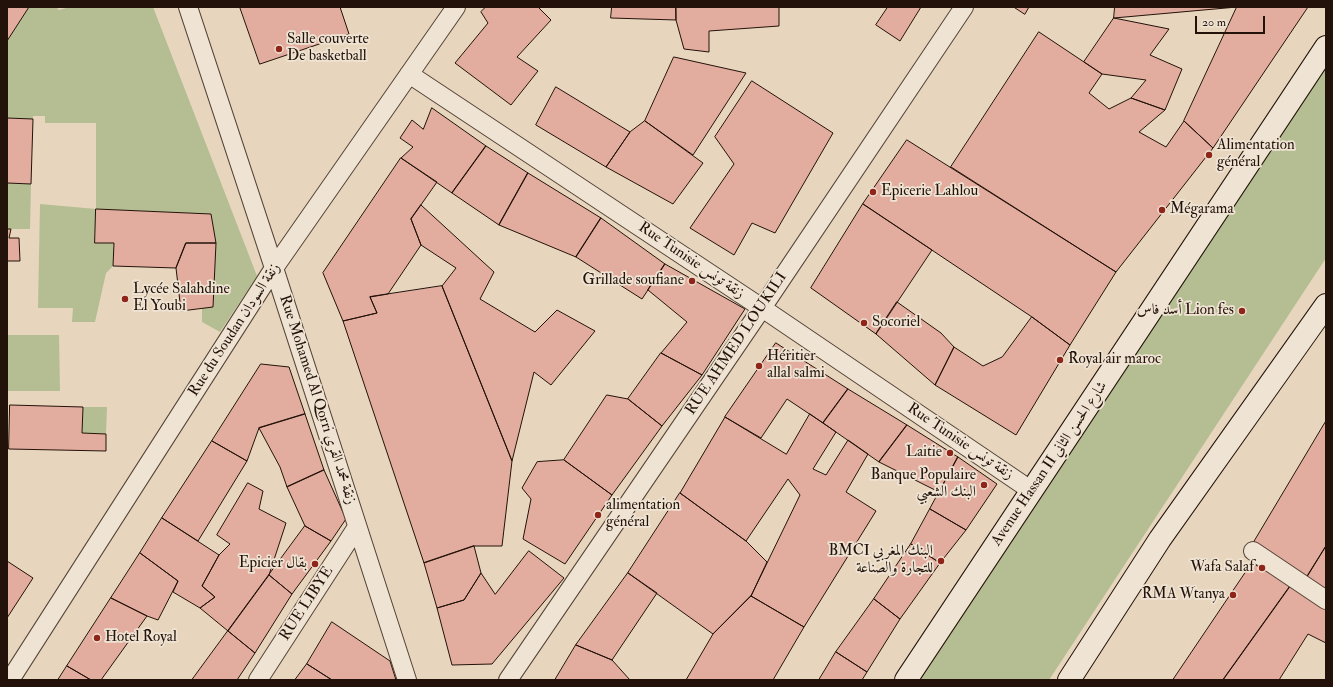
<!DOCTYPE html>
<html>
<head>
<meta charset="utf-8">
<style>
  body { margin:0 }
  #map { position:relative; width:1333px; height:687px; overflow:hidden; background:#e7d6bd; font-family:"IM FELL Double Pica",serif }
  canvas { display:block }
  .frame { position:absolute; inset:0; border:8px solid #231209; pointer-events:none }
  .scale { position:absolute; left:1195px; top:16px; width:70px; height:18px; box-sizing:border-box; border:2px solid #231209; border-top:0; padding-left:5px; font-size:12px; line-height:14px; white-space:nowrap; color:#231209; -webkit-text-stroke:3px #efe4d4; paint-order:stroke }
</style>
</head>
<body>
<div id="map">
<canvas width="1333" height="687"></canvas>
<div class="frame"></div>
<div class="scale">20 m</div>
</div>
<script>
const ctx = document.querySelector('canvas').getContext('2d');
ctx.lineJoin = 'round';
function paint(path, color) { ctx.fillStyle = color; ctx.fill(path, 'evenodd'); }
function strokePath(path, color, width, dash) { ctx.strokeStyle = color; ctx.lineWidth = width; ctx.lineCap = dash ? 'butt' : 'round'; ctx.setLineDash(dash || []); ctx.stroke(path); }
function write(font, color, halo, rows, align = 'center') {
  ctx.font = font + ' "IM FELL Double Pica",Amiri,serif'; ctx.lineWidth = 3.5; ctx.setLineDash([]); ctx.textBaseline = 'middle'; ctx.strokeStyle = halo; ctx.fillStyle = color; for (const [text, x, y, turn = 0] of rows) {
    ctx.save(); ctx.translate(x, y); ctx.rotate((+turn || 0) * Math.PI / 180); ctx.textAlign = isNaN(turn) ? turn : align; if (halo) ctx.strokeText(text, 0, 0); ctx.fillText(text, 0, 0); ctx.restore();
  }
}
paint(new Path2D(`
  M29 7H56L59 10 70 7H153L257 276 220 332 202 322V308L213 307 216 243 211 214 96 209 95 242 114 243 113 266 106 273 95 322H72L73 308H38L40 204 96 209V123H45V116H33V119L7 118V40Z
  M1326 57V258L1049 680H907Z
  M7 183 31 184 30 229H7Z
  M7 335H59L60 391H7Z
  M83 407H107L106 434 82 433Z`), '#b4be92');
const building = new Path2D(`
  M7 7H29L7 41Z
  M240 7H340L349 34 260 64Z
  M486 7H538L551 20 517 57 538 71 511 105 455 63 488 23 481 12Z
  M612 7H676V20L611 18Z
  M676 7H779V26L709 31V52L684 49 676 20Z
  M888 7H921L900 41 876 25Z
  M1014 7H1029L1025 14Z
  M1115 7H1237L1114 18Z
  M1237 7H1308L1213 148 1184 121Z
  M1114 18 1169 29 1150 55 1182 69 1165 110 1131 98 1146 80 1102 74 1084 62Z
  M1039 32 1102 74 1089 93 1109 109 1131 98 1165 110 1139 132 1166 147 1184 121 1213 148 1116 272 951 167Z
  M674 57 746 73 693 155 645 121Z
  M752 81 833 133 775 233 752 223 734 255 690 228 734 164 715 137Z
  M556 87 630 132 606 167 536 125Z
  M432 108 486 146 452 193 401 158 413 147 400 138 412 120 423 129Z
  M7 118 33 119 31 184 7 183Z
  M645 121 703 163 673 204 606 167 630 132Z
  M907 140 1116 272 1070 345 1032 317 863 204Z
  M486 146 528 173 499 225 452 193Z
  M401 158 437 182 411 219 421 245 388 294 370 297 377 313 343 321 323 273Z
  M528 173 601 218 576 257 499 225Z
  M863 204 932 250 876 334 811 288Z
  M421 205 494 272 480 299 535 332 557 310 595 331 551 385 534 372 512 461 442 286 456 268 421 245 411 219Z
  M96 209 211 214 216 243H186L176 268 113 266 114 243H95Z
  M601 218 665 264 642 299 576 257Z
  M7 229H11L9 238H19L20 261H7Z
  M186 243H216L213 307 181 311 176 268Z
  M665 264 745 309 702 375 661 353 687 322 648 290Z
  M442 286 512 461 502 546H474L424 563 343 321 377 313 370 297Z
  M897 302 941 333 954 347 935 385 876 334Z
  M1032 317 1070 345 1016 435 935 385 954 347 983 366 1002 357Z
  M776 343 848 389 823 423 787 399 761 438 725 417Z
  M661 353 702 375 662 426 628 399Z
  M261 364 289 367 305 414 259 428 247 461 212 441Z
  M848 389 907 425 879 462 823 423Z
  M607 395 628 399 662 426 612 495 564 460Z
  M10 405 83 407 82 433 106 434V451L9 449Z
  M305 414 324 470 287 487 280 467 259 428Z
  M810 414 836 432 813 469 826 475 848 440 868 454 846 492 876 511 804 627 751 596 800 495 788 479 746 541 680 493 725 417 786 454Z
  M1326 421V546L1305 580 1254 542Z
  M907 425 958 457 939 492 879 462Z
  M212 441 247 461 198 541 162 518Z
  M958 457 997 484 966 530 930 509Z
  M564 460 612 495 565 564 523 539 531 499 522 488 537 462Z
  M324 470 346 519 331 541 305 526 287 487Z
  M248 483 263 491 259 509 286 523 269 575 228 631 200 608 215 597 202 586 219 555 230 544 217 535Z
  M680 493 746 541 767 562 751 596 713 634 628 573Z
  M930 509 966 530 940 563 911 544Z
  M162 518 219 555 202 586 215 597 200 608 173 592 178 581 140 553Z
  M305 526 331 541 292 594 269 575Z
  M911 544 940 563 900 619 874 599Z
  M474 546 481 573 464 600 437 608 424 563Z
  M1326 546V595L1305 580Z
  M529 551 564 578 492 664 452 665 437 608 464 600 481 573 495 594Z
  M140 553 178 581 158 620 147 616 111 598Z
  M7 561 33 578 7 618Z
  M1252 563 1291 585 1223 680H1173Z
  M628 573 657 593 612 660 576 645Z
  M269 575 292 594 255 653 228 631Z
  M1291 585 1326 608V643L1308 634 1279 680H1223Z
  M751 596 804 627 773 680H686L713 634Z
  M111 598 147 616 101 680H91L67 666Z
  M874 599 900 619 867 672 836 652Z
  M332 622 390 661 396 680H332L307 664Z
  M228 631 255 653 237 680H192Z
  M576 645 612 660 630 680H555Z
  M836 652 867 672 862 680H819Z
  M307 664 332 680H295Z
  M67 666 91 680H58Z`);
paint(building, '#e2ac9f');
strokePath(building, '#231209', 1);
const minor = new Path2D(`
  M188 7 274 268 407 680
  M409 74 762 308 1032 491
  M1253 551 1326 600
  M10 680 274 268 456 7
  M258 680 357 527
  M508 680 762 308 964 7`);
const secondary = new Path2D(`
  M906 680 1326 47
  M1069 680 1160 539 1326 305`);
strokePath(minor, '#544336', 20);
strokePath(secondary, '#231209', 24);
strokePath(minor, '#efe4d4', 18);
strokePath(secondary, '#efe4d4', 22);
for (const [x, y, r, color] of [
  [279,49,4,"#8f2418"],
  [1209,155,4,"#8f2418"],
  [873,192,4,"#8f2418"],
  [1162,210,4,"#8f2418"],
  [692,281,4,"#8f2418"],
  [125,299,4,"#8f2418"],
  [1242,311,4,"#8f2418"],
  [864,323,4,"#8f2418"],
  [1060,360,4,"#8f2418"],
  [759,366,4,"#8f2418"],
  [950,453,4,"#8f2418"],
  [984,485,4,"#8f2418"],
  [598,515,4,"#8f2418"],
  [941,561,4,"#8f2418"],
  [315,564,4,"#8f2418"],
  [1262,568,4,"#8f2418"],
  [1233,595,4,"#8f2418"],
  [97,638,4,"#8f2418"]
]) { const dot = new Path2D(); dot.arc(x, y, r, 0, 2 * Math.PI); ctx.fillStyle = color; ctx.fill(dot); strokePath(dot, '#efe4d4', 1.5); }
write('15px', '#231209', '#efe4d4', [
  ["Salle couverte",287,40],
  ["De basketball",287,57],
  ["Alimentation",1217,146],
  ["général",1217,163],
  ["Epicerie Lahlou",881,192],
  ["Mégarama",1170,210],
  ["Grillade soufiane",684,281,"right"],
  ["Lycée Salahdine",133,290],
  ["El Youbi",133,307],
  ["أسد فاس Lion fes",1234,311,"right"],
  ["Socoriel",872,323],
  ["Héritier",767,357],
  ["allal salmi",767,374],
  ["Royal air maroc",1068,360],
  ["Laitie",942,453,"right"],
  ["Banque Populaire",976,476,"right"],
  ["البنك الشعبي",976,493,"right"],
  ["alimentation",606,506],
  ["général",606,523],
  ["BMCI البنك المغربي",933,552,"right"],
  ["للتجارة والصناعة",933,569,"right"],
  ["Epicier بقال",307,564,"right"],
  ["Wafa Salaf",1254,568,"right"],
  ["RMA Wtanya",1225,595,"right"],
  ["Hotel Royal",105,638]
], 'left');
write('15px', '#231209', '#efe4d4', [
  ["Rue Tunisie زنقة تونس",691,261,34],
  ["Rue du Soudan زنقة السودان",235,330,-57],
  ["RUE AHMED LOUKILI",737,344,-56],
  ["Rue Mohamed Al Qorri زنقة محمد القري",317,400,72],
  ["Rue Tunisie زنقة تونس",960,442,34],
  ["Avenue Hassan II شارع الحسن الثاني",1050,464,-56],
  ["RUE LIBYE",307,604,-57]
]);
</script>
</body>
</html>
